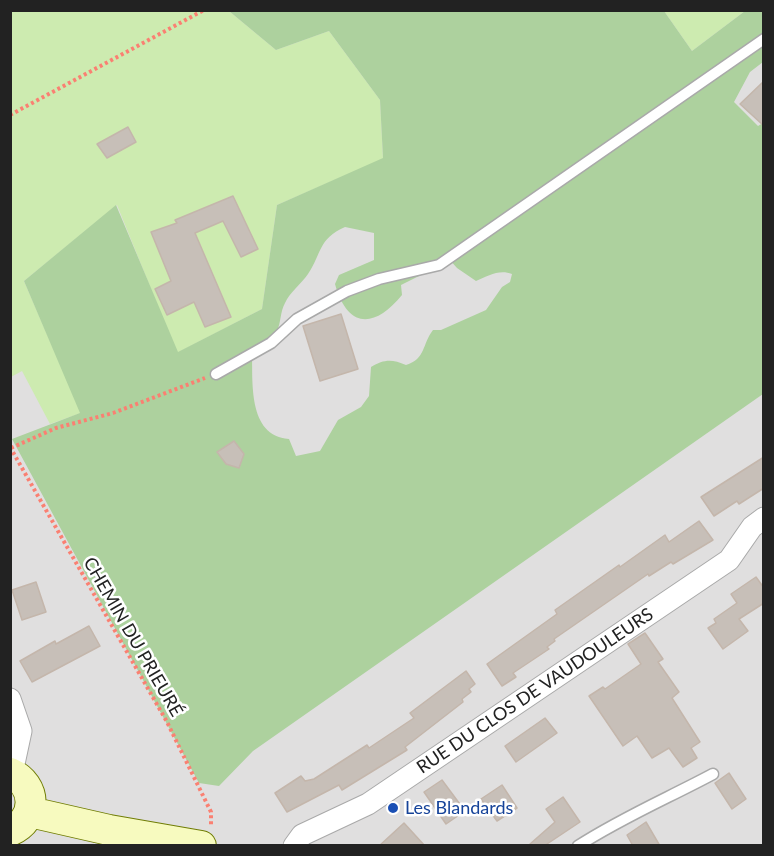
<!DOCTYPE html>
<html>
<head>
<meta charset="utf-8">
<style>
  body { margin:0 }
  #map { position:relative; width:774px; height:856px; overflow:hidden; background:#f2efe9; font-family:Lato,sans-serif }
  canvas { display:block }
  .frame { position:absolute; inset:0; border:12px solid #222; pointer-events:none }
</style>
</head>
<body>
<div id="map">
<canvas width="774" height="856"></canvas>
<div class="frame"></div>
</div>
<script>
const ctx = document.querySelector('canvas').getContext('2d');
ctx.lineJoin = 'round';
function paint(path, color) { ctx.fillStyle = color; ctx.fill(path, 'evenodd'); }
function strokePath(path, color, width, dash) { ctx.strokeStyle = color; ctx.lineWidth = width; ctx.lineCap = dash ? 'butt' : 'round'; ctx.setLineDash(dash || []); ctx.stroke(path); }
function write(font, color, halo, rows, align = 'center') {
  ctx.font = font + ' Lato,sans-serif'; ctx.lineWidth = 5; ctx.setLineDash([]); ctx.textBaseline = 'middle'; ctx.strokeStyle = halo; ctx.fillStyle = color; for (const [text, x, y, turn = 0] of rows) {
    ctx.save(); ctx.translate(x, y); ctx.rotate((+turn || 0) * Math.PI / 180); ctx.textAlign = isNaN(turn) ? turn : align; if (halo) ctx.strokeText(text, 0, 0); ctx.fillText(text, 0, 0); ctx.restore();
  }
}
paint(new Path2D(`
  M11 11H763V845H11Z`), '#e0dfdf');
paint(new Path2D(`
  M11 11H229L276 50 329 31 380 100 383 159 277 205 262 309 177 353 117 205 24 281 81 413 50 424 22 371 11 377Z
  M664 11H745L692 51Z`), '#cdebb0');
paint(new Path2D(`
  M229 11H664L692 51 745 11H763V62L750 72 734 102 758 126 763 123V394L253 751 219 786 199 783 12 439 80 413 24 281 116 205 178 352 262 309 277 205 383 158 380 100 329 31 276 50ZM345 227 374 233V260L339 275 335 284C348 330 375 328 402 295L401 285 421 275 435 261 449 259 457 268 476 281C488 276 499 269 512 274L510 282 502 287 486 310 441 330H433C422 344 426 359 406 365 392 359 384 359 371 367L369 396 361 407 338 420 320 451 296 456 289 439C247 436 253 380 252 350 258 341 272 341 277 331 281 323 280 312 285 303 290 292 301 284 308 274 322 253 318 239 345 227Z`), '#add19e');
const building = new Path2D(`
  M764 81V126L740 104Z
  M128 127 136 142 107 158 97 144Z
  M233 196 258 249 241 257 223 221 195 233 231 317 205 327 194 302 167 315 155 289 171 281 151 232 177 223 175 220Z
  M341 314 358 369 320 381 303 326Z
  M234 441 244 454 239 468 226 464 217 452Z
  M764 457V488L739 504 737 501 714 516 701 497Z
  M699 521 713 540 673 564 671 562 649 576 648 574 554 639 555 641 547 647 549 649 513 673 516 677 502 686 487 664 557 614 555 610 619 565 620 567 665 535 669 542Z
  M756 577 764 588V603L739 619 748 631 723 649 708 628 716 623 714 619 737 603 731 594Z
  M36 582 46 612 22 620 12 590Z
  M89 626 100 646 32 682 20 661 55 641 56 644Z
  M645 633 663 659 658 662 679 692 672 698 700 742 691 748 697 758 683 767 669 748 652 758 637 736 623 746 589 696 603 687 605 689 641 664 628 644Z
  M466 671 475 684 469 689 471 692 462 699 463 702 405 747 407 750 342 790 339 785 287 812 275 793 301 776 305 781 314 779 367 745 369 748 414 718 410 713Z
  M545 718 557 733 516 762 505 746Z
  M729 773 746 799 732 809 715 783Z
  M442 780 465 811 446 824 424 792Z
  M502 785 517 808 497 821 481 799Z
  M563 797 580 822 544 846H532L530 844 555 822 546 809Z
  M646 822 660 846H633L627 835Z
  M404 823 425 846H379Z`);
paint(building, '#c7bfb8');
strokePath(building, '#c4b6ab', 1.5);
const lane = new Path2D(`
  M216 374 271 343 297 319 347 291 379 279 439 265 764 39
  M578 846C621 818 668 798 713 774`);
const street = new Path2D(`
  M10 699 21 731 12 773
  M294 846 302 835 368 804 729 560 752 527 764 518`);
const secondary = new Path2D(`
  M10 773C37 785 38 819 10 831
  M30 812 109 830 201 846`);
strokePath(lane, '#a9a9a9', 13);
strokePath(street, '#a9a9a9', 23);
strokePath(secondary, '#707d05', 32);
strokePath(new Path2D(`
  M10 115 204 10
  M10 447 167 722 211 812V826
  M11 448 56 428 113 413 205 378`), '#fa8072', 4, [3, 3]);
strokePath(lane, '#fff', 10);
strokePath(street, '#fff', 21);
strokePath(secondary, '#f7fabf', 30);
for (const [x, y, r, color] of [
  [393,808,6,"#1a4fb4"]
]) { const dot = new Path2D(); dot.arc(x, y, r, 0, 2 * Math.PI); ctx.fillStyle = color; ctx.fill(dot); strokePath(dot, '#fff', 2); }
write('18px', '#222', '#fff', [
  ["CHEMIN DU PRIEURÉ",133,637,60],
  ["RUE DU CLOS DE VAUDOULEURS",535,691,-34]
]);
write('18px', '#164399', '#fff', [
  ["Les Blandards",405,808]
], 'left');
</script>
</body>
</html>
